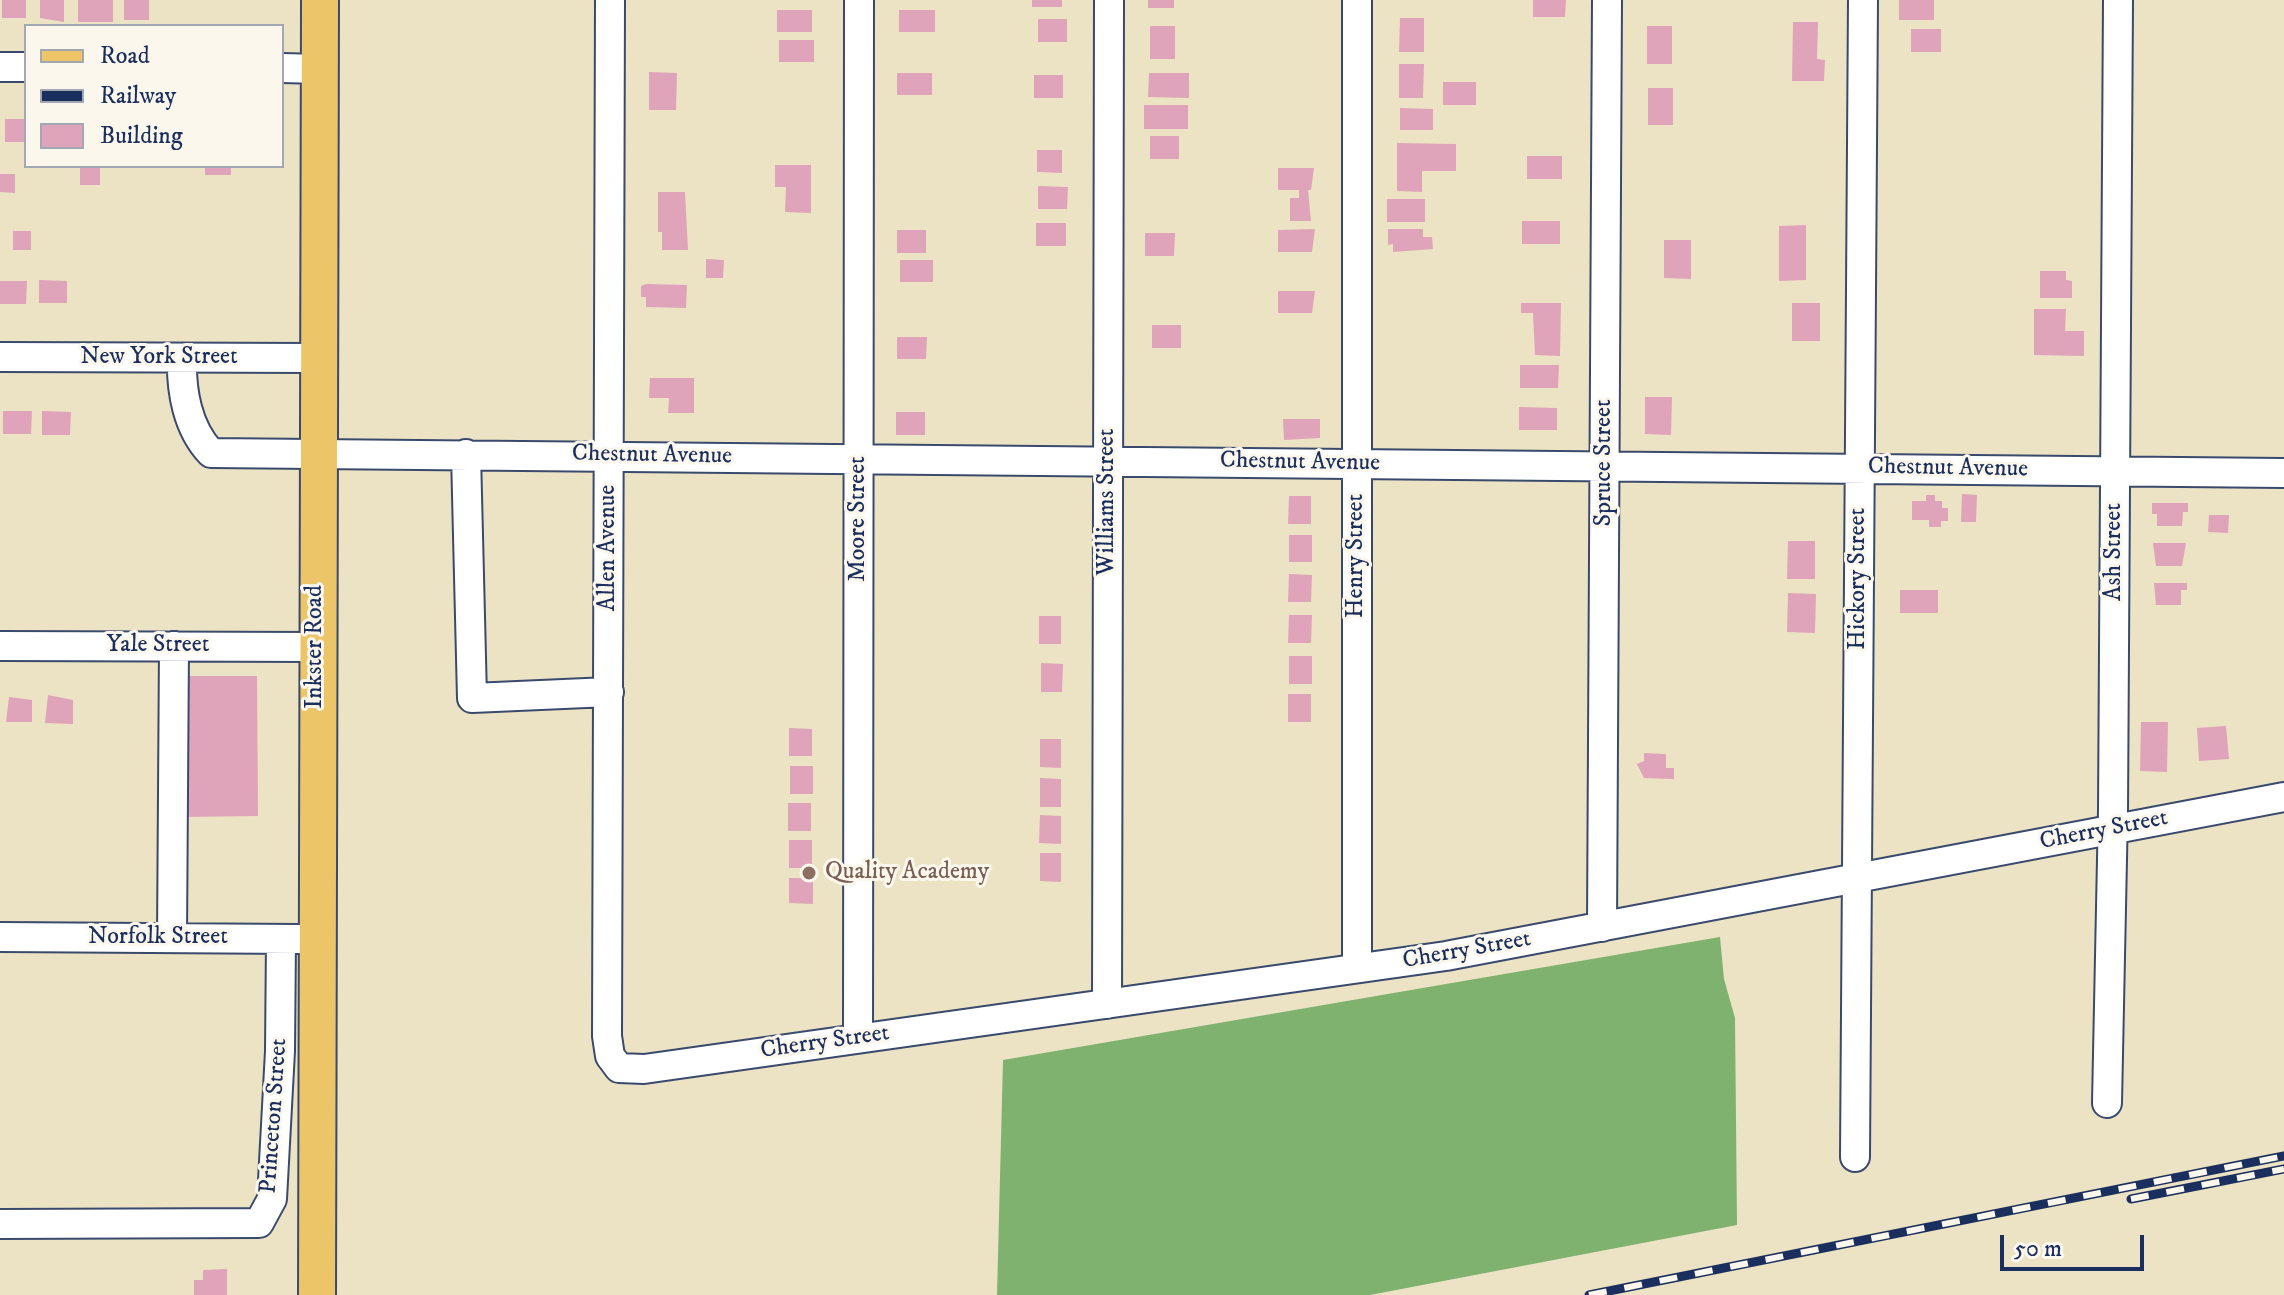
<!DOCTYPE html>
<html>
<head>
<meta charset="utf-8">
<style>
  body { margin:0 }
  #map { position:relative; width:2284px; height:1295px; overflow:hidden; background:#ece3c4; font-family:"IM FELL DW Pica",serif }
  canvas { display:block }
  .legend { position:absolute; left:24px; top:24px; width:260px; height:144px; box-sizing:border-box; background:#fbf7ec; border:2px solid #a1a7b3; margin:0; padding:10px 14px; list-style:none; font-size:24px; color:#1b2f5e }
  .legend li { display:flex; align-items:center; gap:16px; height:40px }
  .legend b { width:40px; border:2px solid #a1a7b3 }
  .scale { position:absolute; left:2000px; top:1235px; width:144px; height:36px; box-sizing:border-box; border:4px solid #1b2f5e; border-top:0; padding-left:10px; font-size:24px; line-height:28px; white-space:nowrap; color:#1b2f5e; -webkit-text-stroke:6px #fbf7ec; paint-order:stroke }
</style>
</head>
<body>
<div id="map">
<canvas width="2284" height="1295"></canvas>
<ul class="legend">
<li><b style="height:10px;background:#edc569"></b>Road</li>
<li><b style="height:10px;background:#1b2f5e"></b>Railway</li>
<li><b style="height:22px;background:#dfa4b9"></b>Building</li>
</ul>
<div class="scale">50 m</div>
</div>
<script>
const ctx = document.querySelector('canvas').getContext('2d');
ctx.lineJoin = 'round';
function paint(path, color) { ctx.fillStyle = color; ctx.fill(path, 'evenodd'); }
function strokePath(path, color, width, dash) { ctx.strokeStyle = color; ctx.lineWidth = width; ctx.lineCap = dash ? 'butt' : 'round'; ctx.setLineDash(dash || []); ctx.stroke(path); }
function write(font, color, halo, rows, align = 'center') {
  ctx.font = font + ' "IM FELL DW Pica",serif'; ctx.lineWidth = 6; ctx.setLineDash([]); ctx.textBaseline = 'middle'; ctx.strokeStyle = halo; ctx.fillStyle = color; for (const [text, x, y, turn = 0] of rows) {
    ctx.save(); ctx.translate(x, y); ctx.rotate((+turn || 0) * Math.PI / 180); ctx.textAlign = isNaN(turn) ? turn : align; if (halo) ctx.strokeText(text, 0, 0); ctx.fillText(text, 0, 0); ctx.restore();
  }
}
paint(new Path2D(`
  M1720 937 1724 979 1735 1018 1737 1225 1370 1295H997L1003 1060Z`), '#7eb26e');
paint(new Path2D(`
  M2 0H26V18H2Z
  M40 0H64V22L40 18Z
  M78 0H113V22H78Z
  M124 0H149V20H124Z
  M1032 0H1062V7H1032Z
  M1148 0H1174V8H1148Z
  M1533 0H1566L1565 17H1533Z
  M1899 0H1934V20H1899Z
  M777 10H812V32H777Z
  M899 10H935V32H899Z
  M1400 18H1424V52H1399Z
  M1038 19H1067V42H1038Z
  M1793 22H1818L1817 59 1825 60 1824 81H1792Z
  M1150 26H1175V59H1150Z
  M1647 26H1672V64H1647Z
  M1911 29H1941V52H1911Z
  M779 40H814V62H779Z
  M1399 64H1424L1423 98H1399Z
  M649 72 677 73 676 110H649Z
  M897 73H932V95H897Z
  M1149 73H1189V98L1148 97Z
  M1034 75H1063V98H1034Z
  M1443 82H1476V105H1443Z
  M1648 88H1673V125H1648Z
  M1144 105H1188V129H1144Z
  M1400 108 1433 109V130H1400Z
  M5 119H26V142H5Z
  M1150 136H1179V159H1150Z
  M1397 143 1456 144V171H1422V192L1397 191Z
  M1037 150H1062V173L1037 172Z
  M1527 156H1562V179H1527Z
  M775 165H811V213L785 212 786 187H775Z
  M205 166H231V175H205Z
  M80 167H100V185H80Z
  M1278 168H1314L1311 190H1308L1311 221H1290V198H1299V190H1278Z
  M0 174H15V193L0 192Z
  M1038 186 1068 187 1067 209H1038Z
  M658 192H685L688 250H662V232H658Z
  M1387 199H1425V222H1387Z
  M1522 221H1560V244H1522Z
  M1036 223H1066V246H1036Z
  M1806 225V280L1779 281V226Z
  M1315 229 1312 252H1278V230Z
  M1388 229H1423V237H1432L1433 249 1393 252V244L1388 245Z
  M897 230H926V253H897Z
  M13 231H31V250H13Z
  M1145 233H1175L1174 256H1145Z
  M1664 240H1691V279L1664 278Z
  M706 259 724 260 723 278H706Z
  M900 260H933V282H900Z
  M2040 271H2066V280L2072 281V298H2040Z
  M39 280 67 281V303H39Z
  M0 281H27L26 304H0Z
  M646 284 687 285 686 308 646 307V297H641V286Z
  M1278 291H1315L1312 313H1278Z
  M1521 303H1561L1560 356 1535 355 1533 313H1521Z
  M1792 303H1820V341H1792Z
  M2034 309H2066L2065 331H2084V356L2034 355Z
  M1152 325H1181V348H1152Z
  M897 337H927L926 359H897Z
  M1520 365H1559L1558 388H1520Z
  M650 378H694V413H668L669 398H649Z
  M1645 397H1672L1671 435 1645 434Z
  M1519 407 1557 408V430H1519Z
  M3 411H32L31 434H3Z
  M42 411 71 412 70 435H42Z
  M896 412H925V435H896Z
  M1283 419H1320V438L1284 440Z
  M1962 494 1977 495 1976 522H1961Z
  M1926 495H1935V501H1942V508H1948V521H1941V527H1929V520H1912V501H1926Z
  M1289 496H1311V524H1288Z
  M2152 503H2188V512H2183L2182 526H2157V514H2152Z
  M2209 515H2229L2228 533 2208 532Z
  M1289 535H1312V562H1289Z
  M1788 541H1815V579H1787Z
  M2153 543H2186L2182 566H2156Z
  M1289 574 1312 575 1311 602H1288Z
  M2154 583H2187V590H2181V605H2156Z
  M1900 590H1938V613H1900Z
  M1788 593 1816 594 1815 633 1787 632Z
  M1289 615H1312L1311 643H1288Z
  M1039 616H1061V644H1039Z
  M1289 656H1312V684H1289Z
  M1041 663 1063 664 1062 692H1041Z
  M182 676H257L258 816 182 817Z
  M1288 694H1311V722H1288Z
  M48 695 73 700V724L45 723Z
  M9 697 32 700V722H6Z
  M2141 722H2168L2167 772 2140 771Z
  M2226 726 2229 759 2199 761 2197 728Z
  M789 728 812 729V756H789Z
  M1040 739H1061V768L1040 767Z
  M1644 753 1666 754V768H1674V779L1644 778 1637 764 1644 761Z
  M790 766H813V794H790Z
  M1040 778 1061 779V807H1040Z
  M788 803H811V831H788Z
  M1040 815 1061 816V844L1039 843Z
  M789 840H812V868H789Z
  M1040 853H1061V882L1040 881Z
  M789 878H813V904L789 903Z
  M227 1269V1295H194V1280H203V1270Z`), '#dfa4b9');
const minor = new Path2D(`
  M610 0 607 1036 610 1056 619 1068 644 1069 1446 956 2284 797
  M0 67H26
  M282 68 320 69
  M0 357 317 358
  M182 358C181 390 187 428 211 453L2284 473
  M466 454 472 698 609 692
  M0 646 316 647
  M1602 927 1607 0
  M0 937 299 939
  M172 938 174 646
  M1357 968V0
  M1107 1004 1109 0
  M858 1038 859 0
  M2107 1103 2113 810 2118 0
  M1855 1157 1863 0
  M0 1224 259 1223 272 1199 280 1051 281 939`);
const major = new Path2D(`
  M317 1295 320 0`);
strokePath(minor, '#3a4a6d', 32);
strokePath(major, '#3a4a6d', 40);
strokePath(minor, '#fff', 28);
strokePath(major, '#edc569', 36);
const rail = new Path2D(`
  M2131 1199 2284 1169
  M1589 1295 2284 1156`);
strokePath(rail, '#1b2f5e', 9);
strokePath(rail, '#fbf7ec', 6, [18]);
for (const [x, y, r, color] of [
  [809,873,8,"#8d6e63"]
]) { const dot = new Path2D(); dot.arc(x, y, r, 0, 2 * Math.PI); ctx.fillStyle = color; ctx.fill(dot); strokePath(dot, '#fbf7ec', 3); }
write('24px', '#1b2f5e', '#fbf7ec', [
  ["New York Street",159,358],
  ["Chestnut Avenue",652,456,1],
  ["Chestnut Avenue",1300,463,1],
  ["Spruce Street",1605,463,-90],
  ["Chestnut Avenue",1948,469,1],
  ["Williams Street",1108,502,-90],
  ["Moore Street",859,519,-90],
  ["Allen Avenue",609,548,-90],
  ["Ash Street",2115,552,-90],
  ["Henry Street",1357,556,-90],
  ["Hickory Street",1859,579,-90],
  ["Yale Street",158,646],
  ["Inkster Road",316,647,-90],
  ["Cherry Street",2104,831,-11],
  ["Norfolk Street",158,938],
  ["Cherry Street",1467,951,-10],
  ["Cherry Street",825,1043,-8],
  ["Princeton Street",275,1116,-86]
]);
write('24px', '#785e54', '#fbf7ec', [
  ["Quality Academy",825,873]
], 'left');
</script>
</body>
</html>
